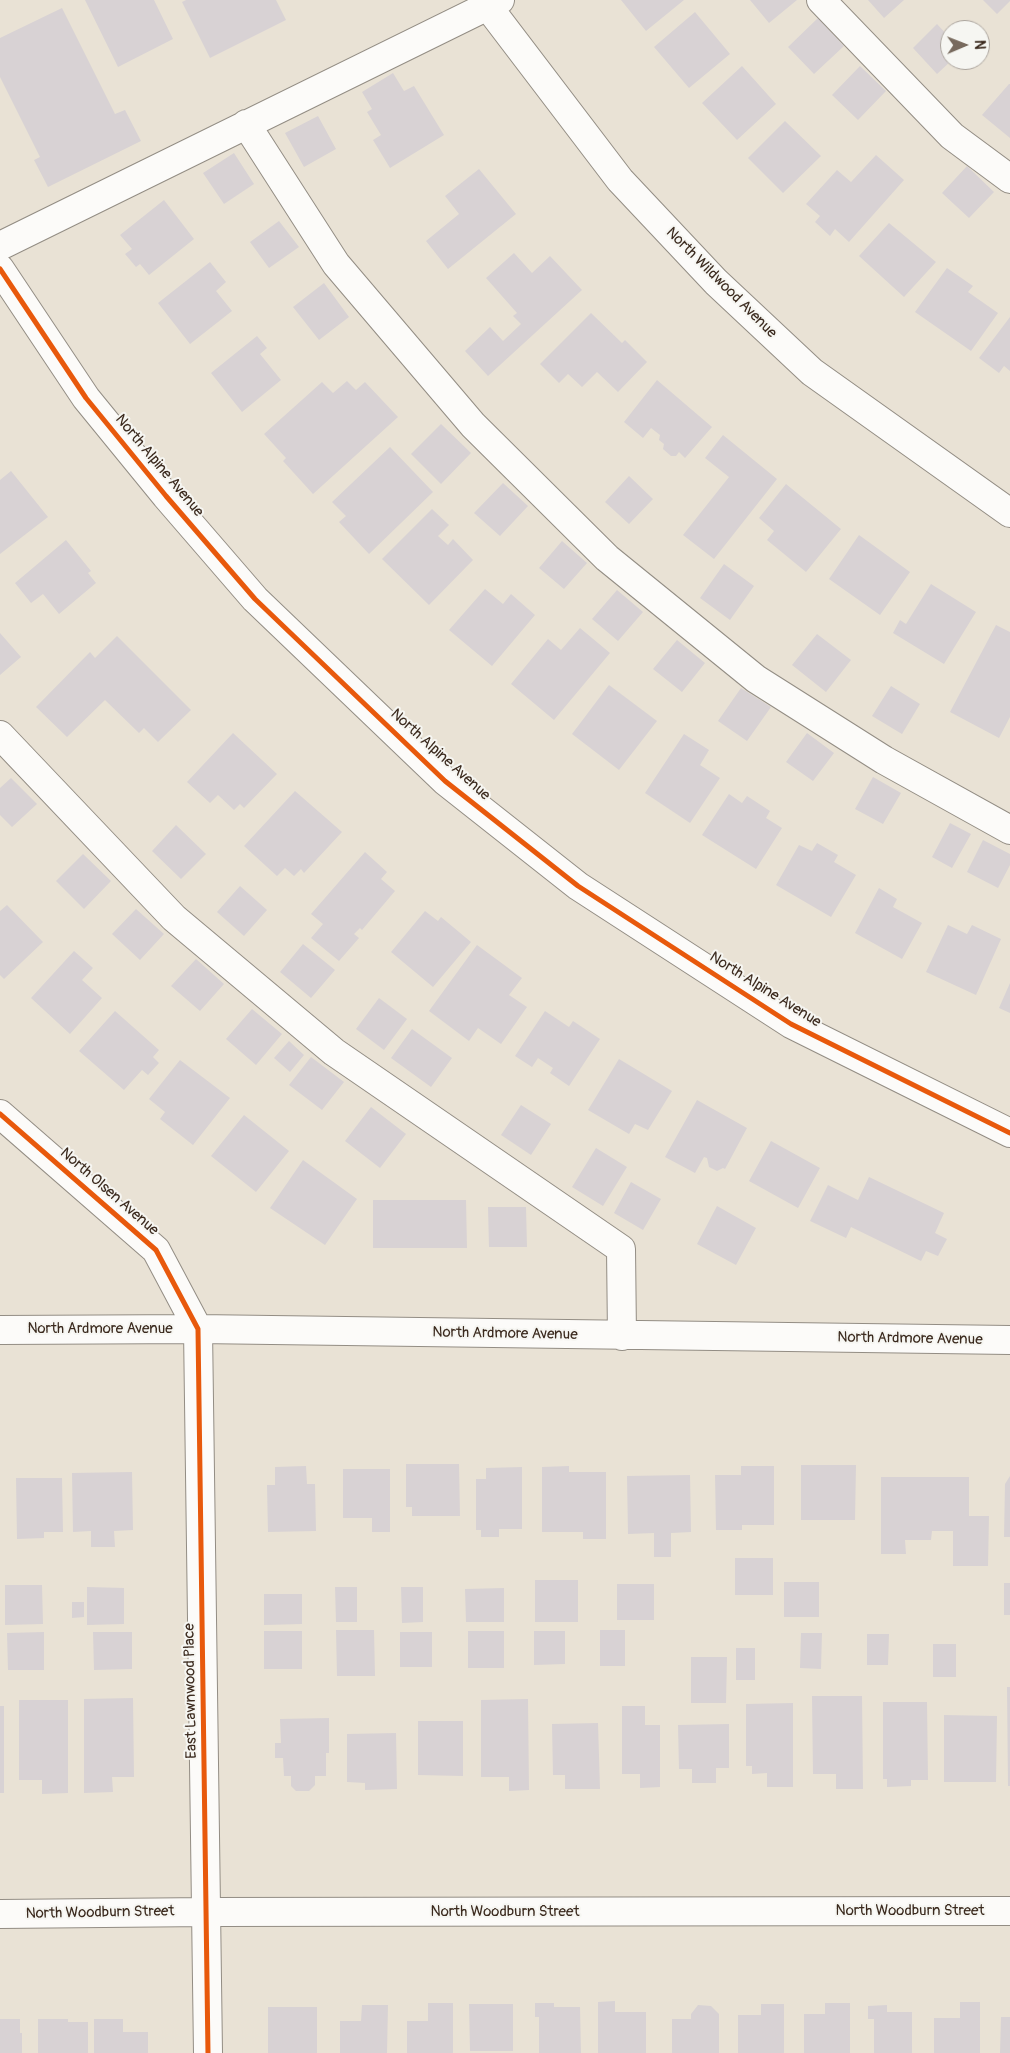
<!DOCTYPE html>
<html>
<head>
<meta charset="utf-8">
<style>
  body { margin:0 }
  #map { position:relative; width:1010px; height:2053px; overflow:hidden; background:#e9e2d5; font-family:Pangolin,sans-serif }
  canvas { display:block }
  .north { position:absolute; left:940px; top:20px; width:50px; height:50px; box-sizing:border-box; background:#f6f6f2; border:1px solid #aba49d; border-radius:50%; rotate:89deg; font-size:14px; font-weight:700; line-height:20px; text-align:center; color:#3b2a1e }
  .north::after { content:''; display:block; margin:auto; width:18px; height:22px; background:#786a5e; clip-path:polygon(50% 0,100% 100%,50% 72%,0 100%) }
</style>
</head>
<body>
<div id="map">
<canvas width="1010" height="2053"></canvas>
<div class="north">N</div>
</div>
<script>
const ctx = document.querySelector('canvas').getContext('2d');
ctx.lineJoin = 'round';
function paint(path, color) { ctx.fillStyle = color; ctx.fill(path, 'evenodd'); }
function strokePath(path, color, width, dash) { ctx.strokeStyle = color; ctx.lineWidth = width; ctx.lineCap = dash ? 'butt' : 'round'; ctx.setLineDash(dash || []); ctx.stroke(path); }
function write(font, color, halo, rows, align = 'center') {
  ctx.font = font + ' Pangolin,sans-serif'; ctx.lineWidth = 4; ctx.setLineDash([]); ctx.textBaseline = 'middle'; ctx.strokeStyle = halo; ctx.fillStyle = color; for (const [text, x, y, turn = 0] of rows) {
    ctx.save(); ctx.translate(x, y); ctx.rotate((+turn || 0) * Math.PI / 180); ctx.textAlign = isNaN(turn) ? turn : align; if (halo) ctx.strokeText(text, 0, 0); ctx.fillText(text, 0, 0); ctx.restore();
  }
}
paint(new Path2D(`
  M85 0H154L173 39 118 67Z
  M186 0H276L286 20 210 58 182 2Z
  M621 0H684L646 31Z
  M750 0H797L769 23Z
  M868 0H904L884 18Z
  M983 0H1010V1L997 14Z
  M62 8 115 114 125 110 141 141 48 187 34 160 40 157 0 77V38Z
  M695 12 730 54 689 88 654 47Z
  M818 18 844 46 814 74 788 47Z
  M937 24 950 38V60H952L937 74 913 48Z
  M742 66 776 104 737 140 702 103Z
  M860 66 886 91 858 120 832 95Z
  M393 73 404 91 414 86 444 135 390 168 373 140 381 135 367 112 372 109 362 92Z
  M1009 84H1010V138L982 115Z
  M318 116 336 149 304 167 285 133Z
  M785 121 821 156 783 193 748 158Z
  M234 153 254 184 224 204 203 173Z
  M876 155 904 180 849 242 835 229 830 236 815 222 820 216 806 204 837 170 851 182Z
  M967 166 994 192 969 218 942 193Z
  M479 169 516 214 448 269 426 241 459 214 445 196Z
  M164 200 194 239 149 275 140 264 136 267 125 254 132 249 120 235Z
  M279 221 299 247 269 268 250 242Z
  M889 223 936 262 904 297 859 256Z
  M514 253 532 273 550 256 582 290 488 376 465 351 490 327 503 341 521 324 513 316 517 313 486 278Z
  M210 262 226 282 216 291 232 311 190 344 158 303Z
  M947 268 973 286 968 292 998 313 971 351 915 312Z
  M324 283 349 317 319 340 293 307Z
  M591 313 622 343 625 340 647 362 618 392 597 372 582 387 568 374 559 383 540 364Z
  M1010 317V371L1004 366 999 373 979 358Z
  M257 336 267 348 260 354 281 380 242 412 211 373Z
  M657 380 712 427 685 458 679 452 676 456H671L663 449 664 444 659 440 660 435 651 428 643 438 624 422Z
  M347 381 356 390 365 382 398 417 313 494 283 461 286 458 264 434 322 382 333 393Z
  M441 424 471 453 441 484 411 454Z
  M723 435 777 479 714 559 683 535 729 477 705 458Z
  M390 447 433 492 369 554 339 522 346 516 332 502Z
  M11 471 48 517 0 554V480Z
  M629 476 653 499 629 524 605 502Z
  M503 483 528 506 500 536 474 513Z
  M786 484 841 529 806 572 767 540 774 531 759 518Z
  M432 509 449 525 438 536 448 545 453 539 473 560 429 605 382 559Z
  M859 535 910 572 880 615 829 579Z
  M66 540 91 571 88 573 96 583 59 614 43 594 31 603 15 583Z
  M562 541 587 563 564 589 539 568Z
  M724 564 754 586 730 620 700 598Z
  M931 584 976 612 944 664 893 633 900 620 906 624Z
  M485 589 503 604 511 594 535 615 492 666 449 630Z
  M617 590 643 612 618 641 592 619Z
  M996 625 1010 632V717L999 738 950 712Z
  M580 628 610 653 554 720 511 684 548 639 561 650Z
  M0 633 21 657 0 675Z
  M817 634 851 660 826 692 792 665Z
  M117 636 191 710 158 742 144 728 139 733 105 700 67 737 36 707 90 652 95 658Z
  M677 640 705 663 682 692 653 669Z
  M609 685 657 721 619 770 572 734Z
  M891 686 920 704 902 734 872 716Z
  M741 688 771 707 747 741 718 721Z
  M233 733 277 774 244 808 240 804 234 810 218 795 210 803 187 782Z
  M807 733 834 753 813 781 786 762Z
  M684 734 709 750 700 765 720 778 690 823 645 793Z
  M873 777 901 793 883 824 855 809Z
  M11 778 37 804 12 827 0 815V788Z
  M295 791 342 832 304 873 301 869 294 876 285 868 277 876 244 846Z
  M729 794 742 803 747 796 770 811 766 818 782 828 756 869 702 835Z
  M950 823 971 834 952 868 932 857Z
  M176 825 206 854 181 879 152 851Z
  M983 840 1010 854V865L998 888 967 872Z
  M817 843 838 855 834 862 856 875 831 917 776 885 799 845 812 851Z
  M365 852 387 872 381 879 395 891 362 930 360 928 354 934 359 938 339 961 311 938 323 924 311 914Z
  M83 854 111 881 84 909 56 881Z
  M240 886 267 910 244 936 217 912Z
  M879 888 897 899 893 907 922 923 902 959 855 933Z
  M7 905 43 942 4 979 0 975V911Z
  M136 909 164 934 140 960 112 934Z
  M425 911 438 921 441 917 471 942 433 987 391 952Z
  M948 925 967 934 972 925 1001 939 976 995 926 972Z
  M303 944 335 970 311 998 280 972Z
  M477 945 522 978 509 995 527 1007 501 1044 478 1028 469 1041 429 1011Z
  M74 951 93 968 82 980 102 998 70 1034 31 998Z
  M196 959 224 984 200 1011 171 986Z
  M1010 983V1013L999 1008Z
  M379 998 407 1019 384 1050 356 1029Z
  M252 1009 282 1034 256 1065 226 1039Z
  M115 1011 159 1050 153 1057 159 1063 148 1075 142 1070 124 1090 79 1051Z
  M545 1011 569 1027 573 1021 600 1039 569 1086 550 1073 553 1068 538 1058 532 1067 515 1056Z
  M412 1029 452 1058 431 1087 391 1058Z
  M289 1041 304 1055 290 1072 274 1058Z
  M311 1057 344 1082 322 1110 289 1085Z
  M619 1059 672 1091 648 1130 635 1124 629 1134 588 1110Z
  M180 1060 230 1098 193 1145 160 1119 165 1112 149 1099Z
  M697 1100 747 1128 725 1169 723 1168 717 1171 709 1167 707 1158 704 1157 695 1173 665 1157Z
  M521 1105 551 1124 531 1155 501 1135Z
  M371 1107 406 1134 380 1168 345 1141Z
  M244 1115 289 1151 256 1192 211 1156Z
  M771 1141 820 1168 798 1208 749 1181Z
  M596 1148 627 1167 603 1206 572 1187Z
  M303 1160 357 1199 325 1245 270 1208Z
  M869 1177 944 1213 935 1233 947 1239 938 1256 926 1251 921 1261 851 1227 846 1238 810 1221 828 1185 858 1200Z
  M631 1182 661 1199 643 1230 614 1213Z
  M373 1200H466L467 1248H373Z
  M717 1206 756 1228 736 1265 697 1244Z
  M488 1207H526L527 1247H489Z
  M406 1464H459L460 1516H412V1507H406Z
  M801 1465H856L855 1520H801Z
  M306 1466 307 1484H315L316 1531 268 1532 267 1485H275V1467Z
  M569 1466V1472H606V1539H583V1532H542V1467Z
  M741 1466H774V1525H742V1530H716L715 1475H741Z
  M522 1467V1529H499V1537H481V1530H476V1479H486V1468Z
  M343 1469H390V1532H372V1518H343Z
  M132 1472 133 1530 114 1531 115 1547H91V1531L73 1532 72 1473Z
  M690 1475 691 1532 671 1533V1557H654V1533L628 1534 627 1476Z
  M1010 1476V1537H1004L1005 1484Z
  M881 1477H969V1516H989L988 1566H953V1531H932L931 1540H905L906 1554H881Z
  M16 1478H62L63 1532H44V1538L17 1539Z
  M735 1558H773V1595H735Z
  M535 1580H578V1622H535Z
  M784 1582H819V1617H784Z
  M1004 1583H1010V1615H1004Z
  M617 1584H654V1620H617Z
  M5 1585H42L43 1624 5 1625Z
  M87 1587 124 1588V1624L87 1625Z
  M335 1587H357V1622H336Z
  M401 1587H423V1622L402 1623Z
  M504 1588V1622H466L465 1589Z
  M264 1594H302V1624L264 1625Z
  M72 1602H84V1617L72 1618Z
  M336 1630H374L375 1676H337Z
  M600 1630H625V1666H600Z
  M264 1631H302V1669H264Z
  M468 1631H504V1668H468Z
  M534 1631H565V1664L534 1665Z
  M44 1632V1670H8L7 1633Z
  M93 1632H132V1669L94 1670Z
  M400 1632H432V1667H400Z
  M801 1633H822L821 1669 800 1668Z
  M867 1634H889L888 1665H867Z
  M933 1644H956V1677H933Z
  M736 1648H755V1680H736Z
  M691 1657H727L726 1703H691Z
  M1007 1687H1010V1786H1008Z
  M812 1696H862L863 1789H836V1774H813Z
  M133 1698 134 1777H112L113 1792 84 1793V1699Z
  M528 1699 529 1790 509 1791V1777H481V1700Z
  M19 1700H68V1793L42 1794V1780H19Z
  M883 1702H927L928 1780H911V1786L887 1787V1779H883Z
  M793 1703V1787H767V1773L752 1774V1766H746V1704Z
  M0 1706H4V1793H0Z
  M622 1706H645V1725H660V1787L640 1788V1774H622Z
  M944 1715 997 1716 996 1782H944Z
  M329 1718V1753H326V1776H315V1785L309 1791H296L291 1786V1776H284L283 1758H275V1743H281L280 1719Z
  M418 1721H463V1776L418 1775Z
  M598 1723 600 1789H565V1775H553L552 1724Z
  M729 1724V1768H716V1783H692V1769H679L678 1725Z
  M396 1733 397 1789 365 1790V1783L347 1782V1734Z
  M615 2001V2012H646V2053H598V2002Z
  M960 2002H980V2053H934V2018H960Z
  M428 2003H453V2053H407V2021H428Z
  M535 2003H554V2007H580L581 2053H539V2017H535Z
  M825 2003H850V2053H804V2014H825Z
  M469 2004H513V2051H470Z
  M761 2004H784V2053H738V2015H761Z
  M362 2005H388L387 2053H340V2021H361Z
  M698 2005 711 2006 719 2014V2053H672V2019H691V2014Z
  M887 2005V2012H912V2053H874V2019H868V2006Z
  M268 2007H317V2053H268Z
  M1001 2017H1010V2053H1000Z
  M0 2019H20V2033H22V2053H0Z
  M38 2019H68V2022H88V2053H38Z
  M94 2019H123V2032H148V2053H94Z`), '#d8d2d4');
const minor = new Path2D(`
  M483 0 620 180 716 282 812 372 1010 513
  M821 0 952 136 1010 179
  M246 124 336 264 473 425 607 558 756 679 884 760 1010 830
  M0 246 500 0
  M0 269 86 398 166 496 255 599 445 781 578 886 791 1024 1010 1133
  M0 735 174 918 334 1052 621 1249 622 1336
  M0 1114 156 1250 198 1329 208 2053
  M0 1330 198 1329 1010 1340
  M0 1914 207 1912 1010 1911`);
strokePath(minor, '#938d84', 30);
strokePath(minor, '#fcfbf9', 28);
strokePath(new Path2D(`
  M0 269 86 398 166 496 255 599 445 781 578 886 791 1024 1010 1133
  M0 1114 156 1250 198 1329 208 2053`), '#e8590c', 5);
write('15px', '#3b2a1e', '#f6f6f2', [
  ["North Wildwood Avenue",721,283,45],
  ["North Alpine Avenue",159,466,50],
  ["North Alpine Avenue",440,755,42],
  ["North Alpine Avenue",765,990,32],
  ["North Olsen Avenue",109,1192,41],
  ["North Ardmore Avenue",100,1329],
  ["North Ardmore Avenue",505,1334,1],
  ["North Ardmore Avenue",910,1339,1],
  ["East Lawnwood Place",191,1691,-91],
  ["North Woodburn Street",910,1911],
  ["North Woodburn Street",505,1912],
  ["North Woodburn Street",100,1913,-1]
]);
</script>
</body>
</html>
